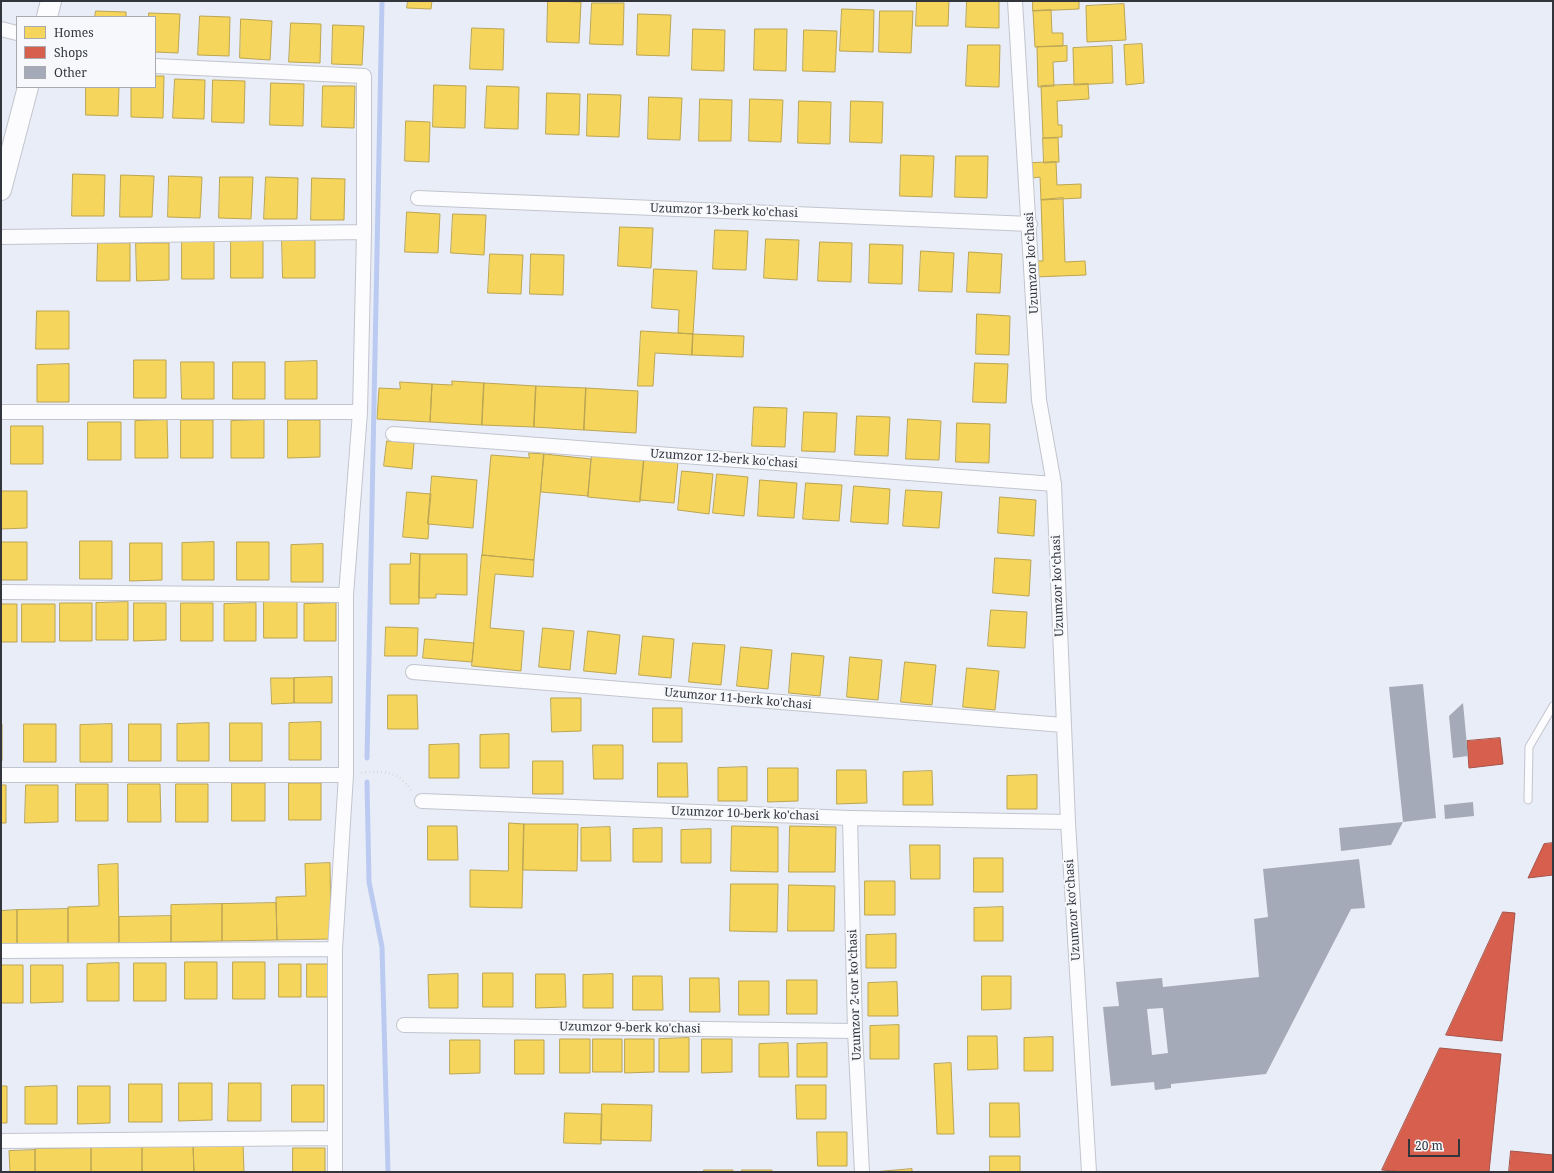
<!DOCTYPE html>
<html>
<head>
<meta charset="utf-8">
<style>
  body { margin:0 }
  #map { position:relative; width:1554px; height:1173px; overflow:hidden; background:#e9edf7; font-family:"Noto Serif",serif }
  canvas { display:block }
  .frame { position:absolute; inset:0; border:2px solid #32353c; pointer-events:none }
  .legend { position:absolute; left:16px; top:16px; width:140px; height:72px; box-sizing:border-box; background:#f6f8fc; border:1px solid #a8aaaf; margin:0; padding:5px 7px; list-style:none; font-size:12px; color:#32353c }
  .legend li { display:flex; align-items:center; gap:8px; height:20px }
  .legend b { width:20px; border:1px solid #a8aaaf }
  .scale { position:absolute; left:1408px; top:1139px; width:52px; height:18px; box-sizing:border-box; border:2px solid #32353c; border-top:0; padding-left:5px; font-size:12px; line-height:14px; white-space:nowrap; color:#32353c; -webkit-text-stroke:3px #f6f8fc; paint-order:stroke }
</style>
</head>
<body>
<div id="map">
<canvas width="1554" height="1173"></canvas>
<div class="frame"></div>
<ul class="legend">
<li><b style="height:11px;background:#f6d55c"></b>Homes</li>
<li><b style="height:11px;background:#d6604d"></b>Shops</li>
<li><b style="height:11px;background:#a5aab8"></b>Other</li>
</ul>
<div class="scale">20 m</div>
</div>
<script>
const ctx = document.querySelector('canvas').getContext('2d');
ctx.lineJoin = 'round';
function paint(path, color) { ctx.fillStyle = color; ctx.fill(path, 'evenodd'); }
function strokePath(path, color, width, dash) { ctx.strokeStyle = color; ctx.lineWidth = width; ctx.lineCap = dash ? 'butt' : 'round'; ctx.setLineDash(dash || []); ctx.stroke(path); }
function write(font, color, halo, rows, align = 'center') {
  ctx.font = font + ' "Noto Serif",serif'; ctx.lineWidth = 4; ctx.setLineDash([]); ctx.textBaseline = 'middle'; ctx.strokeStyle = halo; ctx.fillStyle = color; for (const [text, x, y, turn = 0] of rows) {
    ctx.save(); ctx.translate(x, y); ctx.rotate((+turn || 0) * Math.PI / 180); ctx.textAlign = isNaN(turn) ? turn : align; if (halo) ctx.strokeText(text, 0, 0); ctx.fillText(text, 0, 0); ctx.restore();
  }
}
const homes = new Path2D(`
  M408 1H432L431 9 407 8Z
  M548 1 581 2 579 43 547 42Z
  M917 1H949L948 26H916Z
  M967 1H999V28L966 27Z
  M1033 1H1079V9L1033 11Z
  M592 3H624L623 45 590 44Z
  M1124 4 1126 40 1087 42 1086 6Z
  M842 9 874 10 873 52 840 51Z
  M1051 10 1052 33H1063V46L1035 47 1033 11Z
  M96 11 126 12V17H95Z
  M880 11H913L911 53 879 52Z
  M149 13 180 14 178 53 155 52V17H149Z
  M638 14 671 15 669 56 637 55Z
  M200 16 230 17 229 56 198 55Z
  M241 19 272 21 270 60 240 58Z
  M291 23 321 24 320 63 289 62Z
  M333 25 364 26 362 65 332 64Z
  M472 28 504 29 503 70 470 69Z
  M693 29 725 30 724 71 692 70Z
  M755 29H787L786 71 754 70Z
  M804 30 837 31 835 72 803 71Z
  M1142 44 1144 83 1126 85 1124 45Z
  M968 45H1000L999 87 966 86Z
  M1067 46V61L1053 62 1054 86 1038 87 1037 47Z
  M1112 46 1113 83 1074 85 1073 48Z
  M155 76H164L163 118 131 117V87H155Z
  M175 79 205 80 204 119 173 118Z
  M213 80 245 81 244 123 212 122Z
  M271 83 304 84 303 126 270 125Z
  M1088 84 1089 99 1057 101 1058 125H1062V137L1043 138 1041 86Z
  M434 85 466 86 465 128 433 127Z
  M323 86H355L354 128 322 127Z
  M487 86 519 87 518 129 485 128Z
  M86 87H119L118 116 86 115Z
  M547 93 580 94 579 135 546 134Z
  M588 94 621 95 619 137 587 136Z
  M649 97 682 98 680 140 648 139Z
  M700 99 732 100 731 141H699Z
  M750 99 783 100 781 142 749 141Z
  M799 101 831 102 830 144 798 143Z
  M851 101 883 102 882 143 850 142Z
  M406 121 430 122 429 162 405 161Z
  M1043 138H1058L1059 162 1044 163Z
  M901 155 934 156 932 197 900 196Z
  M956 156H988L987 198 955 197Z
  M1056 162 1057 185 1081 184V198L1041 200 1040 177 1033 178 1032 163Z
  M73 174 105 175 104 216H72Z
  M121 175 154 176 152 217H120Z
  M169 176 202 177 200 218 168 217Z
  M220 177H253L251 219 219 218Z
  M266 177 298 178 297 219H264Z
  M312 178 345 179 344 220H311Z
  M1063 198 1065 262 1085 261 1086 275 1034 277 1033 261H1043L1041 200Z
  M407 212 440 214 438 253 405 252Z
  M453 214 486 215 484 255 451 253Z
  M620 227 653 228 651 268 618 266Z
  M715 230 748 231 746 270 713 269Z
  M766 239 799 240 797 280 764 278Z
  M231 240H263V278H231Z
  M282 240H315V278H283Z
  M182 241H214V279H182Z
  M820 242 852 243 851 282 818 281Z
  M98 243H130V281H97Z
  M136 243H169V280L137 281Z
  M870 244 903 245 902 284 869 283Z
  M921 251 954 253 952 292 919 291Z
  M969 252 1002 254 1000 293 967 292Z
  M490 254 523 255 521 294 488 293Z
  M531 254 564 255 563 295 530 294Z
  M654 269 697 271 693 334 678 333 679 310 652 308Z
  M37 311H69V349H36Z
  M977 314 1010 316 1009 355 976 354Z
  M641 331 693 334 692 355 655 353 653 386H638Z
  M693 334 744 336 743 357 692 355Z
  M134 360H166V398H134Z
  M317 361V399H285V362Z
  M181 362H214V399H182Z
  M233 362H265V399H233Z
  M975 363 1008 364 1006 403 973 402Z
  M69 364V402H37V365Z
  M452 381 484 383 482 425 430 422 432 384 452 385Z
  M400 382 432 384 430 422 377 419 379 388 400 389Z
  M484 383 536 386 534 427 482 425Z
  M536 386 586 388 584 430 534 427Z
  M586 388 638 391 636 433 584 430Z
  M754 407 787 408 785 447 752 446Z
  M804 412 837 413 835 452 802 451Z
  M857 416 890 417 888 456 855 455Z
  M908 419 941 421 939 460 906 459Z
  M167 420 168 458H135V421Z
  M181 420H213V458H181Z
  M264 420V458H231V421Z
  M288 420H320V457L288 458Z
  M88 422H121V460H88Z
  M957 423 990 424 989 463 956 462Z
  M11 426H43V464H11Z
  M387 441 414 443 412 469 384 466Z
  M529 453 544 454 534 560 482 555 491 455 529 458Z
  M544 454 591 459 588 496 541 492Z
  M592 455 644 459 640 502 588 497Z
  M644 459 678 462 674 503 640 500Z
  M682 471 713 474 709 514 678 510Z
  M717 474 748 477 744 516 713 513Z
  M432 476 477 480 473 528 428 524Z
  M760 480 797 483 794 518 758 516Z
  M806 483 842 485 839 521 803 519Z
  M854 486 890 489 888 524 851 522Z
  M906 490 942 492 939 528 903 526Z
  M1 491H27V528L1 529Z
  M407 492 431 494 428 524 429 525 428 539 403 537Z
  M1000 497 1036 500 1034 536 998 533Z
  M80 541H112V579H80Z
  M1 542H27V580H1Z
  M214 542V580H182V543Z
  M237 542H269V580H237Z
  M130 543H162V580L130 581Z
  M323 544V582H291V545Z
  M411 553 420 554 419 604H390V564H410Z
  M420 554H467V595L436 594V598H419Z
  M482 555 534 560 533 577 495 574 490 628 524 631 521 671 472 666Z
  M995 558 1031 560 1029 596 993 593Z
  M264 600H297V638H264Z
  M128 602V640H96V603Z
  M60 603H92V641H60Z
  M134 603H166V640L134 641Z
  M181 603H213V641H181Z
  M256 603V641H224V604Z
  M336 603V641H304V604Z
  M1 604H17V642H1Z
  M22 604H55V642H22Z
  M991 610 1027 612 1025 648 988 646Z
  M386 627 418 628 417 656H385Z
  M543 628 574 631 570 670 539 667Z
  M588 631 620 635 616 674 584 671Z
  M643 636 674 639 671 678 639 675Z
  M425 639 474 643 472 662 423 658Z
  M693 643 725 645 721 685 689 682Z
  M741 647 772 650 768 689 737 686Z
  M792 653 824 656 820 696 789 693Z
  M850 657 882 660 878 700 847 697Z
  M905 662 936 665 932 705 901 702Z
  M967 668 999 671 995 710 963 707Z
  M332 677V703H294V678Z
  M271 678H294V703L272 704Z
  M388 695H417L418 729H388Z
  M551 698H581V731L552 732Z
  M653 708H682V742H653Z
  M321 722V760H289V723Z
  M209 723V761H177V724Z
  M230 723H262V761H230Z
  M1 724H2V761H1Z
  M24 724H56V762H24Z
  M112 724V762H80V725Z
  M129 724H161V761H129Z
  M509 734V768H480V735Z
  M459 744V778H429V745Z
  M593 745H623V779H594Z
  M533 761H563V794H533Z
  M658 763H687L688 797H658Z
  M747 767V801H718V768Z
  M768 768H798V801L768 802Z
  M837 770H866L867 803 837 804Z
  M932 771 933 805H903V772Z
  M1037 775V809H1007V776Z
  M232 783H265V821H232Z
  M289 783H321V820H289Z
  M76 784H108V821H76Z
  M128 784H160L161 822H128Z
  M176 784H208V822H176Z
  M1 785H6V823H1Z
  M26 785H58V822L25 823Z
  M509 823 524 824 522 908 470 907V870L508 871Z
  M524 824H578L577 871 523 870Z
  M428 826H457L458 860H428Z
  M732 826 778 827V872L731 871Z
  M790 826 836 827 835 872H789Z
  M610 827 611 861H581V828Z
  M662 828V862H633V829Z
  M711 829V863H681V830Z
  M910 845H940V879H911Z
  M974 858H1003V892H974Z
  M330 863 331 939 277 940 276 897 306 896 305 864Z
  M118 864 119 943 68 944V907L99 906 98 865Z
  M865 881H895V915H865Z
  M731 884H778L777 932 730 931Z
  M789 885 835 886 834 931H788Z
  M276 903 277 940 222 941V904Z
  M222 904V941L171 942V905Z
  M1003 907V941H974V908Z
  M68 909V944L17 945V910Z
  M17 910V945L1 946V911Z
  M171 916V942L119 943V917Z
  M896 934V968H866V935Z
  M185 962H217V999H185Z
  M233 962H265V999H233Z
  M119 963V1001H87V964Z
  M134 963H166V1001H134Z
  M279 964H301V997H279Z
  M307 964H328L329 997H307Z
  M1 965H23V1003H1Z
  M31 965H63V1002L31 1003Z
  M483 973H513V1007H483Z
  M458 974V1008H429L428 975Z
  M536 974H565L566 1007 536 1008Z
  M613 974V1008H583V975Z
  M633 976H662L663 1010H633Z
  M982 976H1011V1009L982 1010Z
  M690 978H719L720 1012H690Z
  M787 980H817V1014H787Z
  M739 981H769V1015H739Z
  M897 982 898 1016H868V983Z
  M899 1025V1059H870V1026Z
  M968 1036H997L998 1069 968 1070Z
  M1053 1037V1071H1024V1038Z
  M689 1038V1072H659V1039Z
  M560 1039H590V1073H560Z
  M593 1039H622V1072H593Z
  M625 1039H654V1072L625 1073Z
  M702 1039H732V1072L702 1073Z
  M450 1040H480V1073L450 1074Z
  M515 1040H544V1074H515Z
  M788 1043 789 1077H759V1044Z
  M827 1043V1077H797V1044Z
  M951 1063 954 1134H937L934 1064Z
  M179 1083H212V1120L179 1121Z
  M229 1083H261V1121H228Z
  M129 1084H162V1122H129Z
  M292 1085H324V1122H292Z
  M796 1085H826V1119H797Z
  M1 1086H7V1123H1Z
  M57 1086V1124H25V1087Z
  M78 1086H110V1123L78 1124Z
  M990 1103H1019L1020 1137H990Z
  M602 1104 652 1105 651 1141 601 1140Z
  M565 1113 602 1114 601 1144 564 1143Z
  M817 1132H847V1166H818Z
  M243 1144 244 1172H194L193 1145Z
  M193 1145 194 1172H142V1146Z
  M142 1146V1172H91V1147Z
  M91 1148V1172H35V1149Z
  M293 1148H325V1172H293Z
  M35 1150V1172H10L9 1151Z
  M990 1156H1020V1172H990Z
  M912 1169V1172H873Z
  M704 1170H733V1172H704Z
  M742 1170H772V1172H742Z`);
paint(homes, '#f6d55c');
strokePath(homes, '#bba552', 1);
const shops = new Path2D(`
  M1500 738 1503 764 1469 768 1467 741Z
  M1553 843V875L1528 878 1544 844Z
  M1503 912 1515 913 1502 1041 1446 1035Z
  M1440 1048 1501 1054 1489 1172H1405L1382 1170Z
  M1511 1151 1553 1155V1172H1509Z`);
paint(shops, '#d6604d');
strokePath(shops, '#a55348', 1);
strokePath(new Path2D(`
  M367 758 382 1
  M367 782 369 882 382 947 388 1172`), '#bbcaf0', 5);
paint(new Path2D(`
  M1423 684 1436 818 1403 822 1389 687Z
  M1463 703 1468 756 1453 758 1449 716Z
  M1473 802 1474 816 1445 819 1444 805Z
  M1403 822 1391 845 1341 851 1339 828Z
  M1359 859 1365 908 1351 909 1266 1074 1171 1084V1088L1155 1090 1154 1082 1111 1086 1103 1007 1119 1006 1116 982 1162 978 1163 987 1259 977 1254 919 1268 917 1263 869ZM1163 1008 1168 1053 1152 1055 1147 1009Z`), '#a5aab8');
const lane = new Path2D(`
  M1528 800 1529 747 1553 706`);
const street = new Path2D(`
  M1015 1 1039 400 1054 484 1068 822 1089 1172
  M1 29 17 33
  M155 66 364 76V232L360 412 346 595V775L335 949V1172
  M418 198 1030 224
  M1 237 364 232
  M1 412H360
  M393 434 1054 484
  M1 592 346 595
  M413 672 1063 725
  M1 775H346
  M422 801 850 818 1068 822
  M850 818 855 1031 862 1172
  M1 951 335 949
  M404 1025 855 1031
  M1 1141 335 1138`);
const secondary = new Path2D(`
  M47 17 51 1
  M1 190 28 87`);
strokePath(lane, '#c2c5cd', 9);
strokePath(street, '#c2c5cd', 16);
strokePath(secondary, '#c2c5cd', 22);
strokePath(new Path2D(`
  M361 773C383 770 400 771 412 792`), '#d8d9dd', 2.5, [1, 3]);
strokePath(lane, '#fcfcfe', 7);
strokePath(street, '#fcfcfe', 14);
strokePath(secondary, '#fcfcfe', 20);
write('12px', '#32353c', '#f6f8fc', [
  ["Uzumzor 13-berk ko'chasi",724,211,2],
  ["Uzumzor koʻchasi",1032,263,-93],
  ["Uzumzor 12-berk ko'chasi",724,459,4],
  ["Uzumzor koʻchasi",1058,586,-92],
  ["Uzumzor 11-berk ko'chasi",738,699,5],
  ["Uzumzor 10-berk ko'chasi",745,814,2],
  ["Uzumzor koʻchasi",1073,910,-94],
  ["Uzumzor 2-tor ko'chasi",855,995,-92],
  ["Uzumzor 9-berk ko'chasi",630,1028,1]
]);
</script>
</body>
</html>
